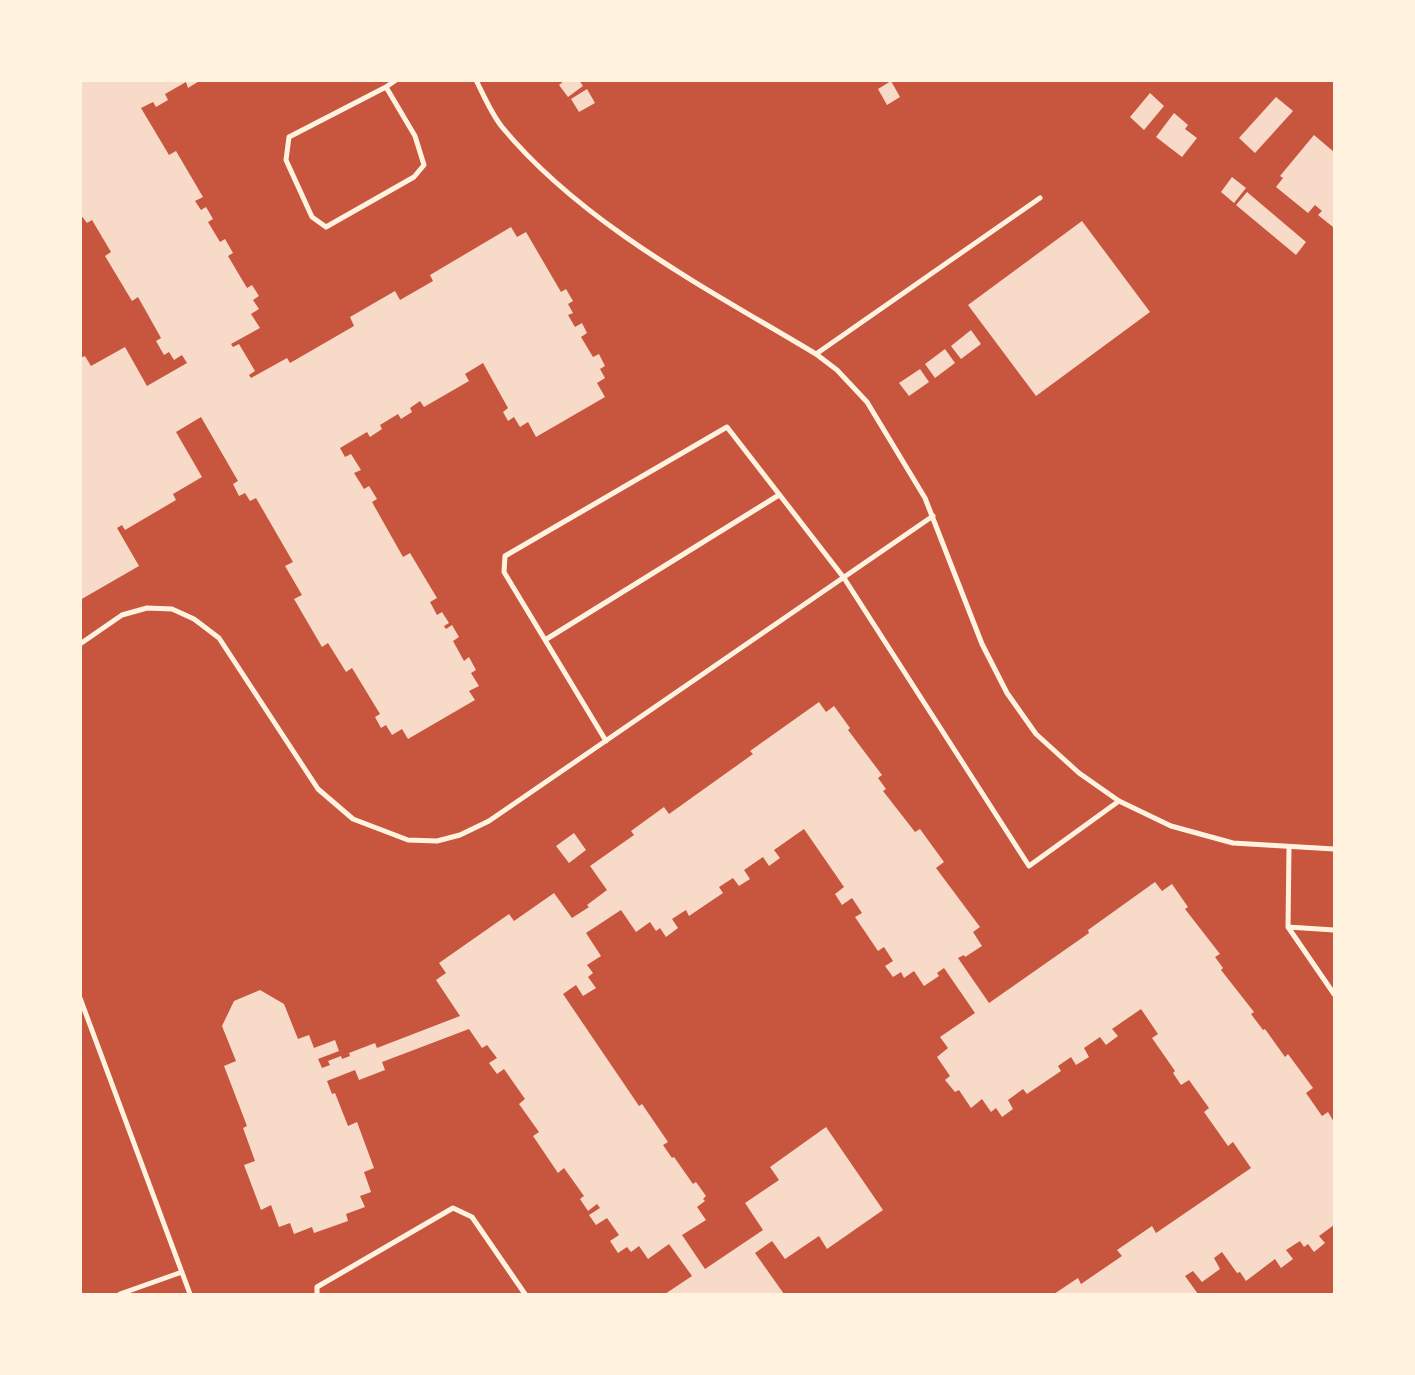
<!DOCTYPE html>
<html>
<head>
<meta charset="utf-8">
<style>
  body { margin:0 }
  #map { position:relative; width:1415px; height:1375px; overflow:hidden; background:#c8553d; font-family:Lato,sans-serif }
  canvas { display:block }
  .frame { position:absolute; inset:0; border:82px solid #fff3e0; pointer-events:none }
</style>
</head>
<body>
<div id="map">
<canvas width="1415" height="1375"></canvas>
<div class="frame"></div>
</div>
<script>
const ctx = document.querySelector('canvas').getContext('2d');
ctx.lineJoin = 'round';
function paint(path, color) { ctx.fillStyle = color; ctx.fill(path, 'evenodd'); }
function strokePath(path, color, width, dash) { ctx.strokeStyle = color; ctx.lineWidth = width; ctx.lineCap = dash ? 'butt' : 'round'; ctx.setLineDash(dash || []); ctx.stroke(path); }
paint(new Path2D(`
  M80 80H201L188 88 186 82 165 94 168 100 156 107 153 102 141 108 169 155 176 151 203 197 195 201 201 210 206 207 213 219 208 222 220 242 225 239 233 253 228 256 247 288 252 285 259 296 253 300 259 309 251 314 260 328 231 344 233 347 239 344 255 371 249 375 251 378 287 358 290 363 354 326 350 317 395 291 400 300 433 281 430 275 511 227 517 237 526 232 561 292 566 289 573 301 568 304 573 313 568 315 575 327 582 323 587 333 581 337 593 357 599 354 605 366 600 369 605 378 597 383 605 397 536 437 528 422 520 427 514 417 508 421 503 412 508 408 483 363 465 374 469 381 424 407 420 401 410 408 412 412 401 419 398 414 380 425 382 429 370 437 367 432 340 448 345 457 351 454 361 470 354 473 364 489 369 486 377 499 372 502 403 557 410 553 437 598 430 602 437 615 442 612 449 623 444 626 446 629 452 625 459 637 453 641 464 661 469 657 476 670 471 673 479 686 469 691 475 700 408 739 402 729 392 735 386 725 381 728 375 717 380 714 352 668 346 672 328 643 322 647 294 599 302 595 285 566 293 562 256 498 250 501 245 493 239 496 233 484 238 481 201 417 176 432 202 477 173 494 176 500 125 530 122 525 117 528 139 566 80 600V358L85 356 91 366 125 347 147 386 187 363 182 355 174 360 169 352 164 355 156 341 161 338 138 297 132 301 105 256 111 252 92 220 87 223 80 214Z
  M565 80H579L583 86 568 97 559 85Z
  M891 81 900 97 887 105 878 89Z
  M587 89 595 103 579 112 571 99Z
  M1150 93 1164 106 1144 130 1130 117Z
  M1276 97 1293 111 1255 153 1239 138Z
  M1174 113 1188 125 1185 129 1197 138 1182 157 1156 137Z
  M1314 135 1334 152 1333 227 1318 215 1322 211 1315 205 1308 213 1276 187 1283 178 1280 176Z
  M1232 177 1246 188 1234 203 1221 192Z
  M1247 192 1306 242 1296 255 1236 205Z
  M1082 221 1150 312 1036 396 968 305Z
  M971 330 981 344 961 359 951 346Z
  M945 349 955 363 935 378 925 364Z
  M920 369 929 382 909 396 899 383Z
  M819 702 826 712 834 706 850 728 848 730 882 775 878 778 886 789 883 791 915 832 920 829 944 862 936 868 980 927 973 932 982 946 965 957 964 955 958 958 989 1003 1089 933 1088 930 1155 882 1162 891 1172 884 1188 907 1185 909 1220 954 1215 957 1223 968 1221 970 1254 1012 1251 1014 1263 1030 1265 1029 1285 1057 1288 1054 1313 1088 1306 1093 1322 1116 1328 1112 1334 1122V1225L1319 1236 1325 1243 1314 1252 1308 1244 1304 1247 1300 1241 1286 1250 1293 1259 1281 1268 1275 1259 1246 1281 1240 1272 1237 1273 1222 1252 1214 1258 1220 1269 1202 1282 1193 1271 1185 1276 1198 1294H1054L1078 1278 1081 1284 1122 1256 1117 1250 1152 1226 1156 1233 1251 1168 1233 1142 1228 1146 1204 1112 1209 1108 1189 1080 1181 1085 1173 1073 1175 1071 1152 1038 1158 1034 1141 1009 1112 1029 1118 1036 1106 1045 1100 1037 1084 1048 1089 1057 1076 1065 1071 1057 1058 1066 1061 1071 1027 1094 1023 1089 1008 1100 1013 1109 1002 1117 996 1108 991 1112 982 1099 971 1108 959 1090 955 1092 945 1080 950 1076 937 1057 948 1048 940 1037 975 1013 944 968 937 973 939 976 924 986 914 971 904 978 901 972 893 977 885 966 893 961 884 947 878 951 855 917 862 913 852 898 842 905 835 894 844 887 804 829 774 850 780 858 769 866 763 857 744 870 750 879 739 886 733 878 719 887 723 893 689 916 686 910 672 919 678 928 666 937 660 928 656 931 650 922 636 932 621 910 586 933 601 956 587 965 593 973 588 977 596 988 583 996 576 985 563 994 639 1106 642 1104 668 1142 663 1145 672 1158 674 1157 693 1184 696 1182 706 1196 703 1199 705 1201 697 1207 706 1220 682 1235 705 1269 763 1230 745 1203 779 1180 770 1167 826 1127 883 1210 827 1249 819 1236 785 1259 772 1241 755 1253 784 1294H665L692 1276 669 1244 648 1259 639 1246 631 1252 627 1247 618 1253 610 1241 619 1235 607 1218 596 1225 589 1215 600 1208 597 1204 588 1211 580 1199 584 1196 564 1168 558 1173 533 1136 539 1132 519 1104 525 1099 504 1069 497 1074 489 1063 497 1058 487 1045 482 1048 469 1029 382 1062 385 1070 359 1080 355 1070 327 1081 332 1094 335 1093 348 1126 357 1122 374 1168 364 1172 371 1192 360 1196 365 1207 346 1214 348 1221 314 1233 312 1227 294 1234 290 1223 279 1227 271 1205 261 1210 244 1165 255 1161 243 1128 247 1126 224 1066 236 1061 222 1026 234 1001 260 990 284 1004 298 1039 309 1035 314 1048 335 1040 339 1051 318 1059 322 1068 330 1065 328 1061 341 1056 342 1059 350 1056 349 1053 375 1043 377 1048 460 1016 436 980 446 973 439 963 509 914 514 921 554 893 572 918 589 907 587 905 607 890 590 866 634 835 631 831 664 807 669 814 753 754 750 751Z
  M574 833 586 850 569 863 556 846Z`), '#f7dbc8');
strokePath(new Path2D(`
  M476 80C484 96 491 113 502 127 583 225 708 289 816 354L837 370 867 402 925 498 982 644 1007 693 1036 734 1079 773 1119 801 1171 826 1233 843 1334 849
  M386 87 415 136 424 165 414 177 326 227 312 217 286 160 289 137Z
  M386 87 396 80
  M816 354 1040 198
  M545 640 779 495
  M80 644 122 615 147 608 172 609 194 619 219 638 318 789 353 819 408 840 437 841 460 835 489 821 933 516
  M606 741 504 572 505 556 727 427 844 578 1029 866 1119 801
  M1288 927 1289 848
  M1334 930 1288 927 1334 994
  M80 998 190 1294
  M120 1294 182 1272
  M317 1294V1287L453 1208 472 1217 525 1294`), '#fff3e0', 5);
</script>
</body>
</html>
